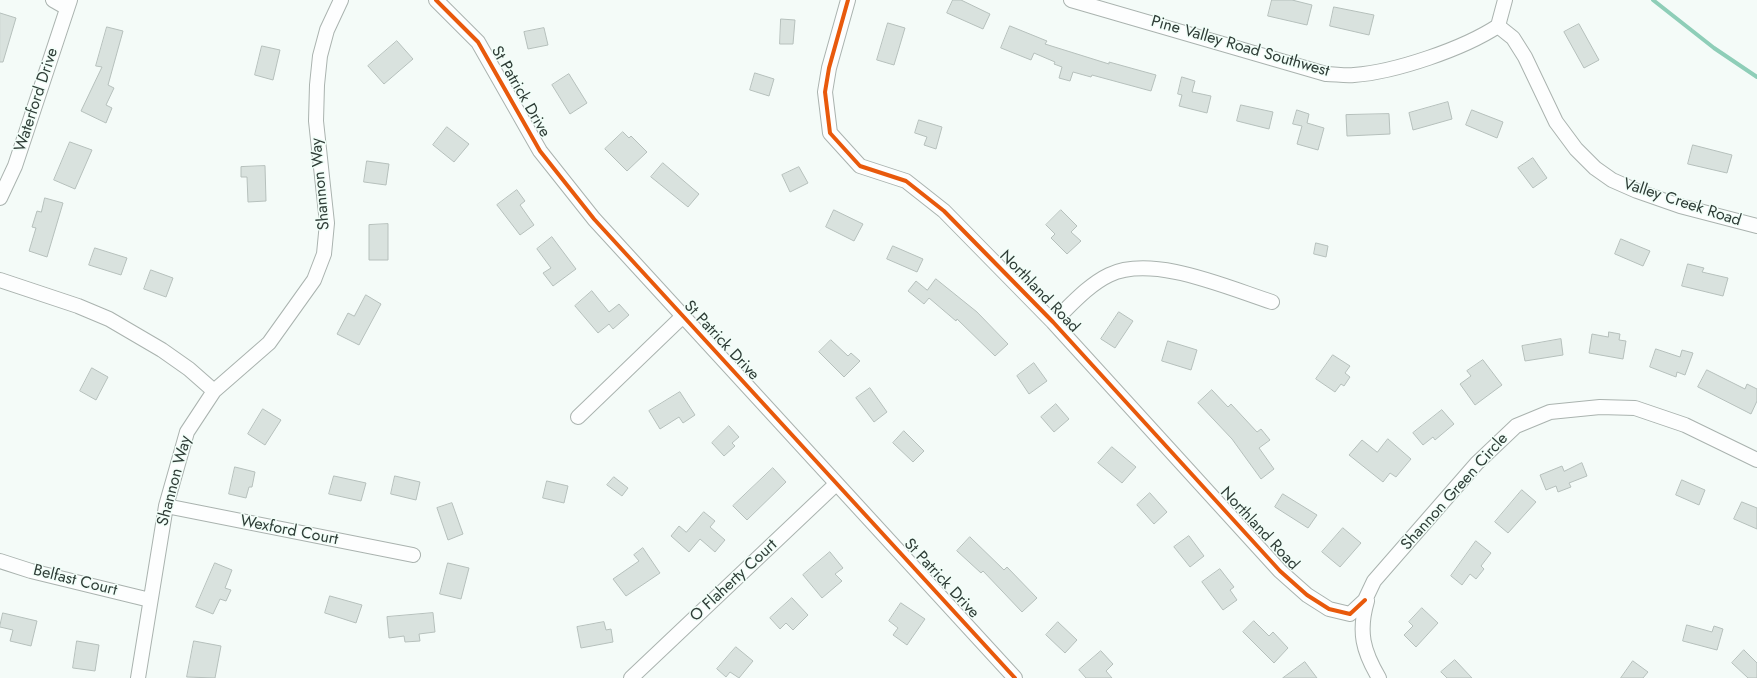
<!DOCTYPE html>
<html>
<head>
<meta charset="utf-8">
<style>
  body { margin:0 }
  canvas { display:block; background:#f4fbf8 }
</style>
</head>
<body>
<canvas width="1757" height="678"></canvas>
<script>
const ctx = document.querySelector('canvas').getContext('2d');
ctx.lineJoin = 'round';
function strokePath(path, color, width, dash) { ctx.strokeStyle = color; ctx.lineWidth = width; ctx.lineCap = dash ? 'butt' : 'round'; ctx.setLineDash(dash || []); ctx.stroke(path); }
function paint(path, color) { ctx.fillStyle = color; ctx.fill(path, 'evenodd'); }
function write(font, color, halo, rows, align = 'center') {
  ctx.font = font + ' Jost,sans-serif'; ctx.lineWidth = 3; ctx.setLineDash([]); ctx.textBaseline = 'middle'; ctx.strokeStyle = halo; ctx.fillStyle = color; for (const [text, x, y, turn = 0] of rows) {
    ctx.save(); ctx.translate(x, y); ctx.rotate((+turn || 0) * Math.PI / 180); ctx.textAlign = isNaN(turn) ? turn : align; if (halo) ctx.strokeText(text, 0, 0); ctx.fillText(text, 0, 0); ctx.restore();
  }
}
strokePath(new Path2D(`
  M1653 0 1714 48 1757 77`), '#8eceb8', 4);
const building = new Path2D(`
  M953 0H961L990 14 983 29 947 13Z
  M1272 0H1292L1312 5 1307 25 1268 16Z
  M1334 7 1374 15 1369 35 1330 26Z
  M0 13 16 18 3 62H0Z
  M781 19 795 20 793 44H780Z
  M888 23 905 28 894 65 877 60Z
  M1579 24 1599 60 1584 68 1564 32Z
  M1010 26 1047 41 1045 44 1109 64V62L1156 75 1151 91 1092 75 1091 77 1073 72 1070 81 1059 78 1062 67 1054 64 1055 62 1034 53 1031 60 1001 48Z
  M107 27 123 31 108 85 114 88 106 105 112 108 106 123 81 111 102 67 96 66Z
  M544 28 548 45 528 49 524 32Z
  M397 41 413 59 384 84 368 66Z
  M262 46 280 50 273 80 255 75Z
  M755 73 774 79 769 96 750 90Z
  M569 74 587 103 570 114 552 85Z
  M1182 77 1195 81 1192 92 1211 96 1207 113 1179 106 1182 95 1178 94Z
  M1448 102 1452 119 1413 130 1409 113Z
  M1241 105 1273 112 1269 129 1237 121Z
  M1297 110 1309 114 1307 123 1324 128 1318 150 1297 144 1302 126 1293 124Z
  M1472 110 1503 122 1497 138 1466 125Z
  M1389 114 1390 134 1347 136 1346 115Z
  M919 120 942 127 936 149 924 145 927 137 915 133Z
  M447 127 469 144 454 162 433 145Z
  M623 132 629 138 631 136 647 152 627 171 605 149Z
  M70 142 92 150 75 189 54 180Z
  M1693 145 1732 155 1727 173 1688 164Z
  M1533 158 1547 178 1533 188 1518 168Z
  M367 161 389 164 386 185 364 182Z
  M663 163 699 194 688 207 651 177Z
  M265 166 266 201 248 202 247 177H241V167Z
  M799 167 808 183 790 192 782 175Z
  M517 190 525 201 520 205 534 225 520 235 497 205Z
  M45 198 63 203 47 257 29 251 36 228 32 227 37 211 41 212Z
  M834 210 863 224 854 241 826 227Z
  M1061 210 1077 226 1071 232 1081 241 1067 254 1051 238 1055 234 1046 225Z
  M388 224V260H369V225Z
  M552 237 576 269 553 286 543 273 551 268 537 249Z
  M1621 239 1650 251 1643 266 1615 254Z
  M1316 243 1328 246 1326 257 1314 254Z
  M893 246 923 259 917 272 887 259Z
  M95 248 127 258 121 275 89 265Z
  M1688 264 1704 268 1702 272 1728 278 1723 296 1682 286Z
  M151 270 173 278 166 297 144 289Z
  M936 279 977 312 1008 344 995 356 957 319 956 321 929 298 924 304 908 291 916 281 927 290Z
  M592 291 609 312 619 304 629 315 613 329 609 324 598 333 575 306Z
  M366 295 381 304 359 345 337 334 348 313 354 316Z
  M1119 312 1133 321 1115 348 1101 339Z
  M1609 332 1620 334 1619 340 1626 341 1623 359 1589 353 1592 334 1608 337Z
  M1561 339 1563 355 1525 361 1522 346Z
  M831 340 848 356 851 353 860 361 844 377 819 352Z
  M1168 341 1197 350 1191 370 1162 361Z
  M1656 349 1680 357 1682 350 1693 353 1685 375 1677 372 1676 377 1650 367Z
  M1333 355 1350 366 1345 373 1350 377 1344 386 1341 384 1335 392 1316 379Z
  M1483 360 1502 385 1475 405 1460 384 1471 376 1467 371Z
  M1034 363 1047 381 1029 394 1017 376Z
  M92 368 108 377 96 400 80 391Z
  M1707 370 1745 389 1747 384 1757 389V401L1751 414 1698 387Z
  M870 388 887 412 874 422 856 398Z
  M1212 390 1228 407 1231 404 1257 432 1261 429 1270 440 1259 448 1274 469 1261 479 1232 439 1198 403Z
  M680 392 695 415 683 423 679 417 660 429 649 411Z
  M1056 404 1069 419 1054 432 1041 417Z
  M263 409 281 420 265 445 248 434Z
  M1442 410 1454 424 1435 440 1433 437 1423 445 1413 433Z
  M729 426 739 437 732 443 735 446 724 456 712 443Z
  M904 431 924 451 913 462 893 443Z
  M1388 439 1411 459 1396 477 1390 473 1383 482 1349 455 1362 440 1377 452Z
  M1112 447 1136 467 1122 483 1098 463Z
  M1582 463 1587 476 1569 483 1571 487 1558 492 1556 486 1546 490 1540 475 1562 466 1564 471Z
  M235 467 255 472 252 487H249L246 498 229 494Z
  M773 468 786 482 747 520 733 506Z
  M334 476 366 483 361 501 329 494Z
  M395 476 420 482 416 500 391 494Z
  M614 477 628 488 622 496 607 485Z
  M1682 480 1705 490 1699 505 1676 495Z
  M547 481 568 486 564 503 543 498Z
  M1522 490 1536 502 1508 533 1495 522Z
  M1150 493 1167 512 1154 524 1137 505Z
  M1283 494 1317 515 1308 528 1275 507Z
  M1742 502 1757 508V529L1734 519Z
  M452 503 463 534 448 540 437 508Z
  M704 512 715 521 710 527 725 540 715 552 700 539 689 552 671 536 679 526 686 532Z
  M1343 528 1361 543 1340 567 1322 552Z
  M1189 536 1204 556 1190 567 1174 547Z
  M970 537 1004 570 1007 567 1037 598 1022 612 983 571 981 573 957 551Z
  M1476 541 1491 553 1481 566 1484 569 1476 579 1470 574 1462 585 1451 576Z
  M643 548 660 573 626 596 613 579 639 561 634 555Z
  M830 552 843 568 835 574 842 581 822 598 803 575Z
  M215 563 232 570 225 588 231 590 226 601 220 599 213 614 196 607Z
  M448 563 469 568 461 599 440 594Z
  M1220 569 1234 587 1230 590 1237 600 1223 610 1202 582Z
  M330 596 362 605 356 623 325 613Z
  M792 598 808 615 793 630 786 623 780 629 770 618Z
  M901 603 925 619 907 645 893 635 898 628 889 621Z
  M1422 608 1438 623 1416 647 1404 635 1413 626 1409 622Z
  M3 613 37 621 31 646 10 641 13 630 0 627Z
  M433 613 435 632 419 634 420 641 405 642 404 636 389 638 387 617Z
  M1254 621 1269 636 1273 632 1288 648 1274 663 1243 632Z
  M604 622 606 630 611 629 613 642 581 648 577 627Z
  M1058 622 1077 640 1065 653 1046 635Z
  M1687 625 1712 632 1714 626 1723 629 1717 650 1683 641Z
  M77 641 99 645 95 671 73 668Z
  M194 641 221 646 215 678 187 677Z
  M736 647 753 661 739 678 730 672 726 677 717 669Z
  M1744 650 1757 663V678H1748L1732 663Z
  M1101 651 1113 664 1106 671 1112 678H1086L1079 670Z
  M1455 660 1472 678H1447L1441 672Z
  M1633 661 1648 672 1643 678H1621Z
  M1305 662 1317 678H1283Z`);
paint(building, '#d9e2de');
strokePath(building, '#b6c0bc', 1);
const minor = new Path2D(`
  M53 0 67 8
  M436 0 478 42 540 151 594 219 1015 678
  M848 0 829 68 825 92 830 133 860 166 906 181 944 211 1053 322 1280 571 1307 595 1329 609 1350 614 1365 600
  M1071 0 1326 74C1335 74 1345 76 1354 75 1395 72 1463 49 1498 26
  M1498 26 1513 38 1525 57 1556 122 1576 149 1595 168 1612 180 1637 191 1680 206 1757 226
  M1498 26 1505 0
  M0 198 15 166 70 0
  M0 280 78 306 109 319 162 350 189 369 214 391
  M1053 322C1070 306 1088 285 1109 275 1153 254 1228 288 1272 302
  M578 417 683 316
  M166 506 413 555
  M0 561 31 571 150 600
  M138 678 166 506 187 432 214 391 269 343 314 280 324 254 327 223 316 121 317 85 320 56 327 30 341 0
  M631 678 836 484
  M1379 678C1363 651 1358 632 1367 601L1365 600 1374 581 1477 463 1516 426 1550 412 1600 407 1635 408 1685 425 1757 460`);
strokePath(minor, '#aab3af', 16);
strokePath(minor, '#fdfefe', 14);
strokePath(new Path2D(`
  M436 0 478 42 540 151 594 219 1015 678
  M848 0 829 68 825 92 830 133 860 166 906 181 944 211 1053 322 1280 571 1307 595 1329 609 1350 614 1365 600`), '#e8590c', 4);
write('16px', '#2e3c36', '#f1fef8', [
  ["Pine Valley Road Southwest",1240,47,16],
  ["St Patrick Drive",520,92,60],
  ["Waterford Drive",37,100,-72],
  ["Shannon Way",321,184,-95],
  ["Valley Creek Road",1682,203,18],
  ["Northland Road",1039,292,46],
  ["St Patrick Drive",721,341,47],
  ["Shannon Way",175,481,-75],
  ["Shannon Green Circle",1455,492,-48],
  ["Northland Road",1259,529,47],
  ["Wexford Court",289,531,11],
  ["St Patrick Drive",941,579,47],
  ["Belfast Court",75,581,14],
  ["O Flaherty Court",734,581,-43]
]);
</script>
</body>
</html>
